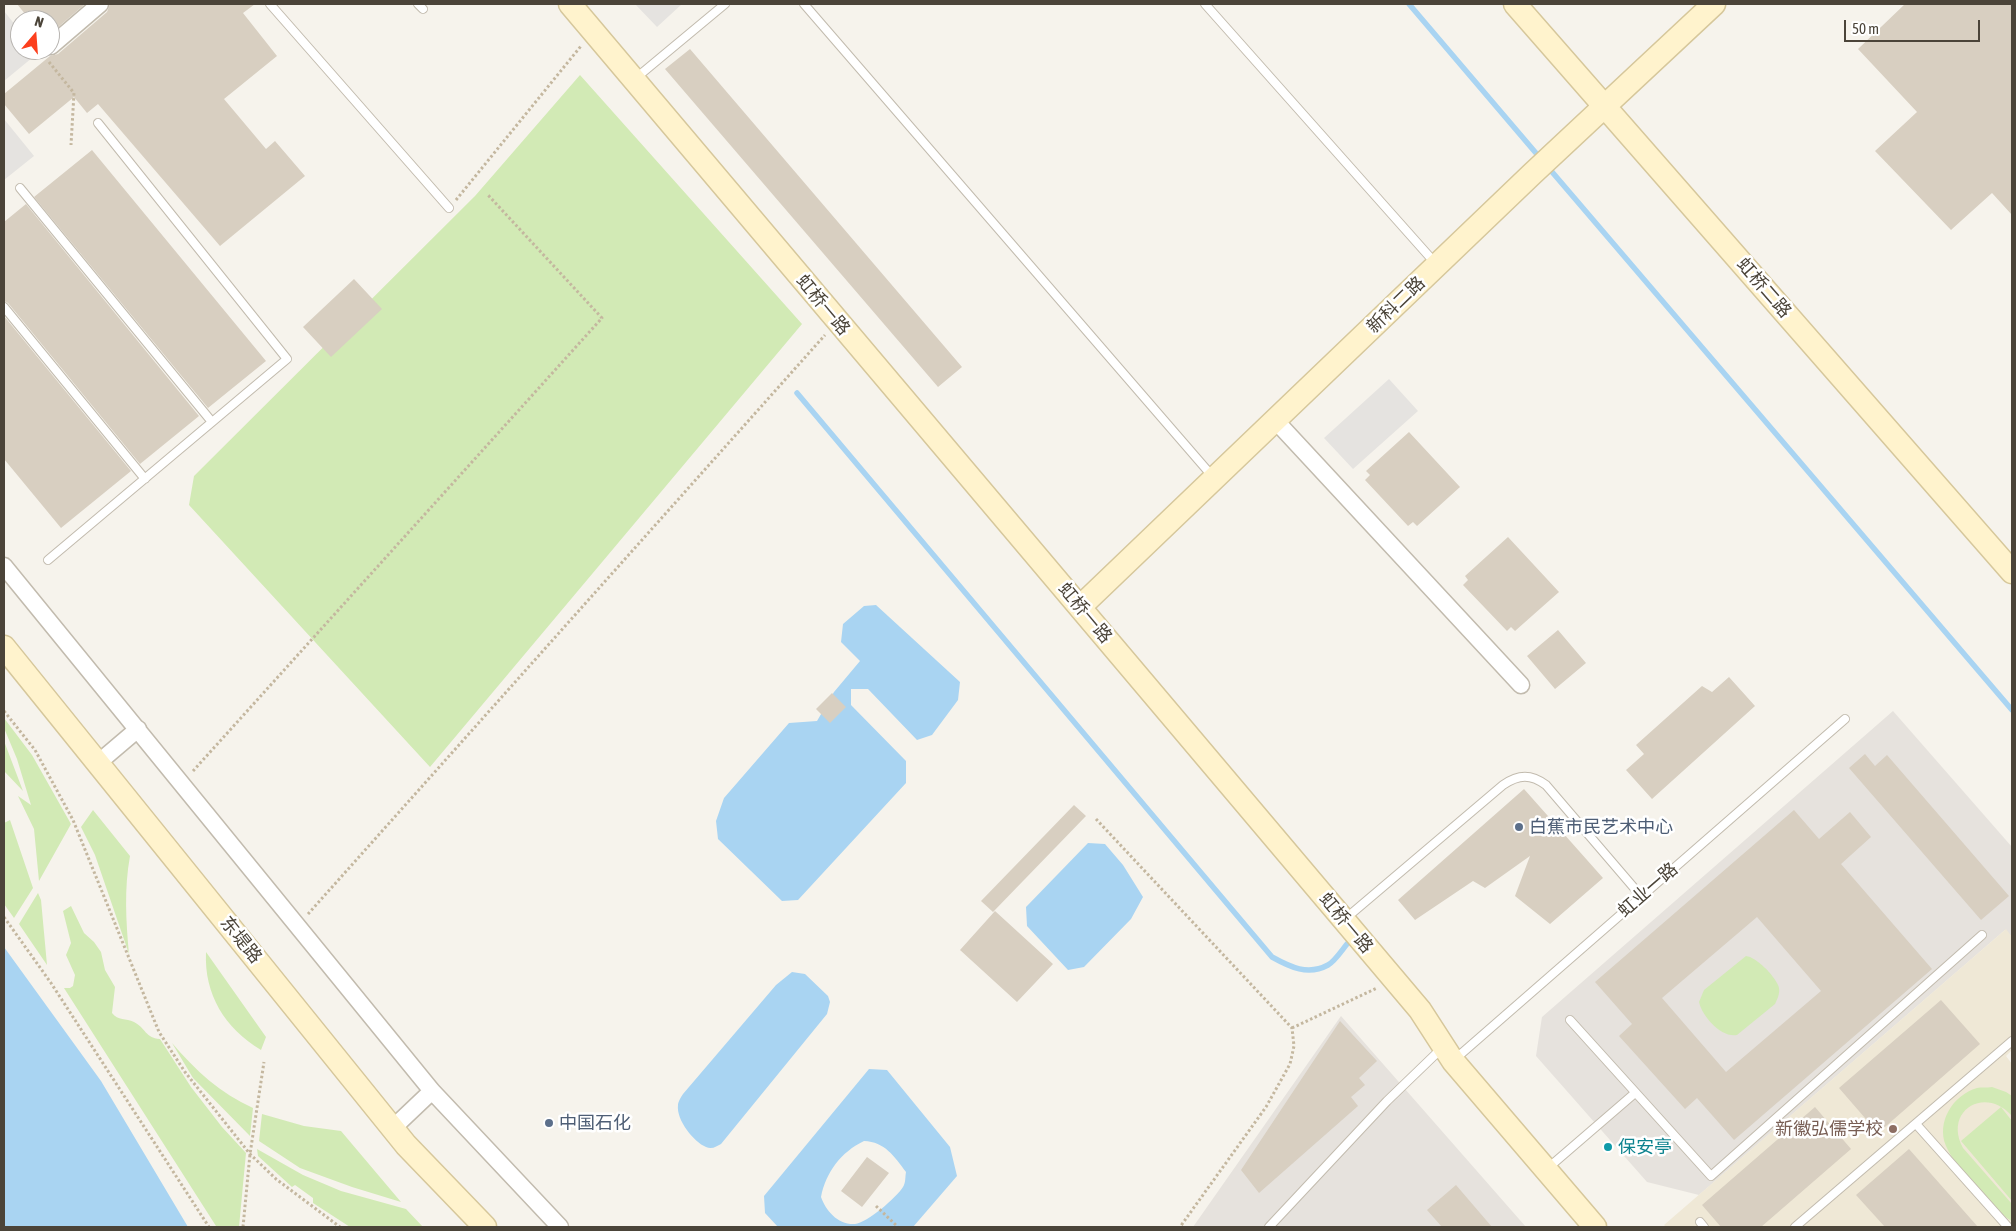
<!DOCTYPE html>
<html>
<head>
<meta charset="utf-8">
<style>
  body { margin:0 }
  #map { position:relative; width:2016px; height:1231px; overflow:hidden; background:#f6f3ec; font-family:"Asap Condensed",sans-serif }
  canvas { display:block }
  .frame { position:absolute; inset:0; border:5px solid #4b4439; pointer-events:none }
  .north { position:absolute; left:10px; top:10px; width:50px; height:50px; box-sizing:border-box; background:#fff; border:1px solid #b7b4b0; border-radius:50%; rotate:18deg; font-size:14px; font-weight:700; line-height:20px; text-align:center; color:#4b4439 }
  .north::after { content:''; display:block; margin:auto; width:18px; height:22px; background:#fc3f1d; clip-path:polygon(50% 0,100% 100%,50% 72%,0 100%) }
  .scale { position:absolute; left:1844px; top:20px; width:136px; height:22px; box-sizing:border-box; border:2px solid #4b4439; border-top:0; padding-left:6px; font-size:15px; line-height:18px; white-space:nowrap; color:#4b4439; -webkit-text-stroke:4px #fff; paint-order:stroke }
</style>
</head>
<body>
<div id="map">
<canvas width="2016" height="1231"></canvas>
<div class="frame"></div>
<div class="north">N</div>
<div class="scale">50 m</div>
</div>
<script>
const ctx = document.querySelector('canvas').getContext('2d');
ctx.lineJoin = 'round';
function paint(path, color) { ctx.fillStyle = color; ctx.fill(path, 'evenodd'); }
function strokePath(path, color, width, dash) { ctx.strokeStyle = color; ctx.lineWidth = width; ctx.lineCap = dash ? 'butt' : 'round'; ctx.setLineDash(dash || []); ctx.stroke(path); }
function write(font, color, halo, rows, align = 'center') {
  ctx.font = font + ' "Asap Condensed","Noto Sans SC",sans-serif'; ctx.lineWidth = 5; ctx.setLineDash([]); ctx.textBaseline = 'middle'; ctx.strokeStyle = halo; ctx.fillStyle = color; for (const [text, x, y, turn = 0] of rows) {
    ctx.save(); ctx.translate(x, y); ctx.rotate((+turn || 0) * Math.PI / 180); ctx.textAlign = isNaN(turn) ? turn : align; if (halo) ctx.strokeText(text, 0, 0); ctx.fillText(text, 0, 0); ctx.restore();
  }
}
paint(new Path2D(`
  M1893 711 2012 847V937L2005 930 1699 1195 1647 1182 1536 1056 1542 1017Z
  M1341 1016 1526 1227H1193Z`), '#e6e2dd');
paint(new Path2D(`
  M2006 929 2012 937V1050L2006 1056 2012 1064V1227H1666L1664 1225Z`), '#efe8d6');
paint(new Path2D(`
  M580 75 802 324 430 767 189 505 194 476 475 196Z
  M4 718 32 755 71 824 39 881 34 829 18 796 31 805 17 759 4 728Z
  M4 741 23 791 4 771Z
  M93 810 130 856C124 889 126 921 129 954L95 855 81 827Z
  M10 820 33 888 14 918 4 904V823Z
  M38 893 41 900 47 965 19 924Z
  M71 906 84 933 94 942 101 952 105 970 115 987 112 1013C118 1021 126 1018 134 1022 146 1028 145 1038 160 1039L191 1087 222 1127 246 1153 239 1227 216 1226 64 988H70L73 986 75 975 66 955 71 943 63 911Z
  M206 952 266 1037 261 1050C225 1028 204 995 206 952Z
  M1746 956C1756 957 1774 975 1778 985 1781 991 1778 998 1775 1004L1737 1035C1721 1038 1702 1016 1699 1002L1704 990Z
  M172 1043C196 1071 220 1093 253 1108L250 1136 193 1078Z
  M1992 1087 2006 1092 2012 1096V1116C1985 1085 1943 1111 1963 1148L2012 1204V1221C2000 1215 1991 1202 1982 1191 1970 1178 1953 1163 1946 1146 1936 1122 1953 1095 1977 1088 1981 1087 1987 1088 1992 1087Z
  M2001 1107 2012 1121V1201L1961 1141Z
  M262 1114 304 1126 341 1131 401 1202 352 1187 300 1168 259 1141Z
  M257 1149 303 1175 341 1191 406 1209 423 1227H350L313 1203V1198L295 1185 292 1187 258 1156Z`), '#d2eab5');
paint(new Path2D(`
  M635 4H682L657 27Z
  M4 11 20 31V50H35L38 53 4 81Z
  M4 119 34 156 4 180Z
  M1389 379 1418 411 1353 469 1324 438Z`), '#e5e3e0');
paint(new Path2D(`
  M876 605 960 682 958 700 932 735 917 740 868 689H851V705L906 761V783L798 900 782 901 718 839 716 821 724 798 789 723 817 721 834 692 860 661 841 642 843 624 864 606Z
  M1088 843 1105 844 1123 865 1143 897 1131 919 1084 967 1068 970 1027 926 1026 907Z
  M4 947 101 1081 188 1227H4Z
  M792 972 805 974 828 996 830 1002 827 1014 721 1144C717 1146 712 1150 706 1147 694 1142 676 1120 678 1105 678 1102 681 1097 683 1094L776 985Z
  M869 1069 887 1070 950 1147 957 1176 913 1227H778L765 1213 764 1196ZM864 1141C885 1142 894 1156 906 1172 905 1177 906 1182 903 1187 897 1197 867 1223 855 1224 838 1225 826 1211 821 1197 826 1172 841 1152 864 1141Z`), '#a9d4f2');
strokePath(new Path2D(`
  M1409 4 1541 159
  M1547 166 2012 710
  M797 393 1272 957C1290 967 1308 976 1328 965 1335 961 1342 950 1347 944`), '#a9d4f2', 5.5);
paint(new Path2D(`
  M17 4H85L50 34V20H30Z
  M110 4H255L243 13 277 56 224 99 266 149 275 141 305 176 220 246 98 104 87 113 74 97 29 134 4 104V94L50 56 58 54 107 12Z
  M1905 4H2012V215L1992 193 1951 230 1875 151 1917 112 1858 49Z
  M690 49 962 367 938 387 665 69Z
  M92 150 266 361 208 408 34 197Z
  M26 204 199 416 140 464 8 303 4 301V222Z
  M354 279 382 309 331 357 303 327Z
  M4 316 131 471 61 528 4 459Z
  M1409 432 1460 487 1417 526 1413 522 1408 526 1365 480 1370 475 1366 471Z
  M1508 537 1559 592 1515 631 1511 627 1507 631 1463 585 1468 580 1465 576Z
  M1558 630 1586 663 1555 689 1527 656Z
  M1729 677 1755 706 1652 799 1626 770 1644 754 1636 745 1702 686 1712 692Z
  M832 693 846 707 830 723 816 709Z
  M1865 754 1875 766 1887 755 2009 896 1981 920 1849 768Z
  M1524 789 1603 878 1550 924 1515 896 1530 856 1485 888 1473 881 1415 920 1398 900Z
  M1074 805 1086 816 993 912 981 901Z
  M1794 810 1819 839 1850 812 1871 837 1841 864 1932 969 1734 1140 1697 1098 1685 1109 1619 1036 1632 1024 1595 982ZM1757 917 1821 991 1726 1072 1662 998Z
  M995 911 1053 964 1017 1002 960 950Z
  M1941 1000 1980 1044 1878 1133 1839 1088Z
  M1340 1021 1377 1061 1359 1078 1365 1085 1351 1097 1358 1106 1259 1193 1241 1170Z
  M1815 1107 1851 1149 1761 1227H1721L1702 1205Z
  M1909 1149 1978 1227H1885L1856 1195Z
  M867 1157 889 1173 862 1207 841 1191Z
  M1456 1185 1492 1227H1442L1427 1210Z`), '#d8cfc1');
const lane = new Path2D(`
  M270 4 449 208
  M418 4 423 9
  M804 4 1213 477
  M1205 4 1436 264
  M636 78 725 4
  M20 188 212 422
  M4 307 145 479
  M48 560 287 359 98 123
  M1345 919 1503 785C1519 774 1531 774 1546 785L1641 896
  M1570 1020 1711 1176 1982 935
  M1454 1060 1845 719
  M1916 1124 2008 1227
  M1548 1168 1635 1093
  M1700 1222 1704 1227
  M1269 1227 1387 1101 1442 1048
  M1795 1227 2012 1041`);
const street = new Path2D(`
  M51 46 100 4
  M1275 420 1521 685
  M4 566 432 1091 560 1227
  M98 763 138 729
  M393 1128 432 1091`);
const secondary = new Path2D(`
  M570 4 1420 1010 1453 1061 1595 1227
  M1515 4 2012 572
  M1080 607 1532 174 1714 4
  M4 647 406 1145 485 1227`);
strokePath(lane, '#c2bbae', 10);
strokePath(street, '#c2bbae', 19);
strokePath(secondary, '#d6c79b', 25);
strokePath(new Path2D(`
  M49 62 74 93 71 145
  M456 200 581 46
  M4 711 35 750 73 820 159 1032 185 1072 250 1154 276 1179 340 1227
  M193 771 602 318 488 195
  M1096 819 1292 1028 1294 1046 1290 1064 1266 1107 1180 1227
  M308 914 825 335
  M4 917 51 983 209 1227
  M1292 1028 1377 988
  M876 1206 898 1227
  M243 1227 250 1154 264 1062`), '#c4b79f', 3, [2.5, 2.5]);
strokePath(lane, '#fff', 8);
strokePath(street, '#fff', 16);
strokePath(secondary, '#fff3cd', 22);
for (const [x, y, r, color] of [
  [1519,827,5,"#5c6f8a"],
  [549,1123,5,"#5c6f8a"],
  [1893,1129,5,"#8d6e63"],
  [1608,1147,5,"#0f9aa8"]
]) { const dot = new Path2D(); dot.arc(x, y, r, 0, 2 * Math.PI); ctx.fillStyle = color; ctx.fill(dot); strokePath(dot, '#fff', 2); }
write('18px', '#4b4439', '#fff', [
  ["虹桥二路",1764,288,49],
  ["虹桥一路",823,305,50],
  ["新科二路",1396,305,-44],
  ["虹桥一路",1085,613,50],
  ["虹业一路",1648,890,-41],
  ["虹桥一路",1346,923,50],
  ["东堤路",241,940,51]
]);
write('18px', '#4e5e75', '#fff', [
  ["白蕉市民艺术中心",1529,827],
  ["中国石化",559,1123]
], 'left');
write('18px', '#785e54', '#fff', [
  ["新徽弘儒学校",1883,1129]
], 'right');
write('18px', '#0d838f', '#fff', [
  ["保安亭",1618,1147]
], 'left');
</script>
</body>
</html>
